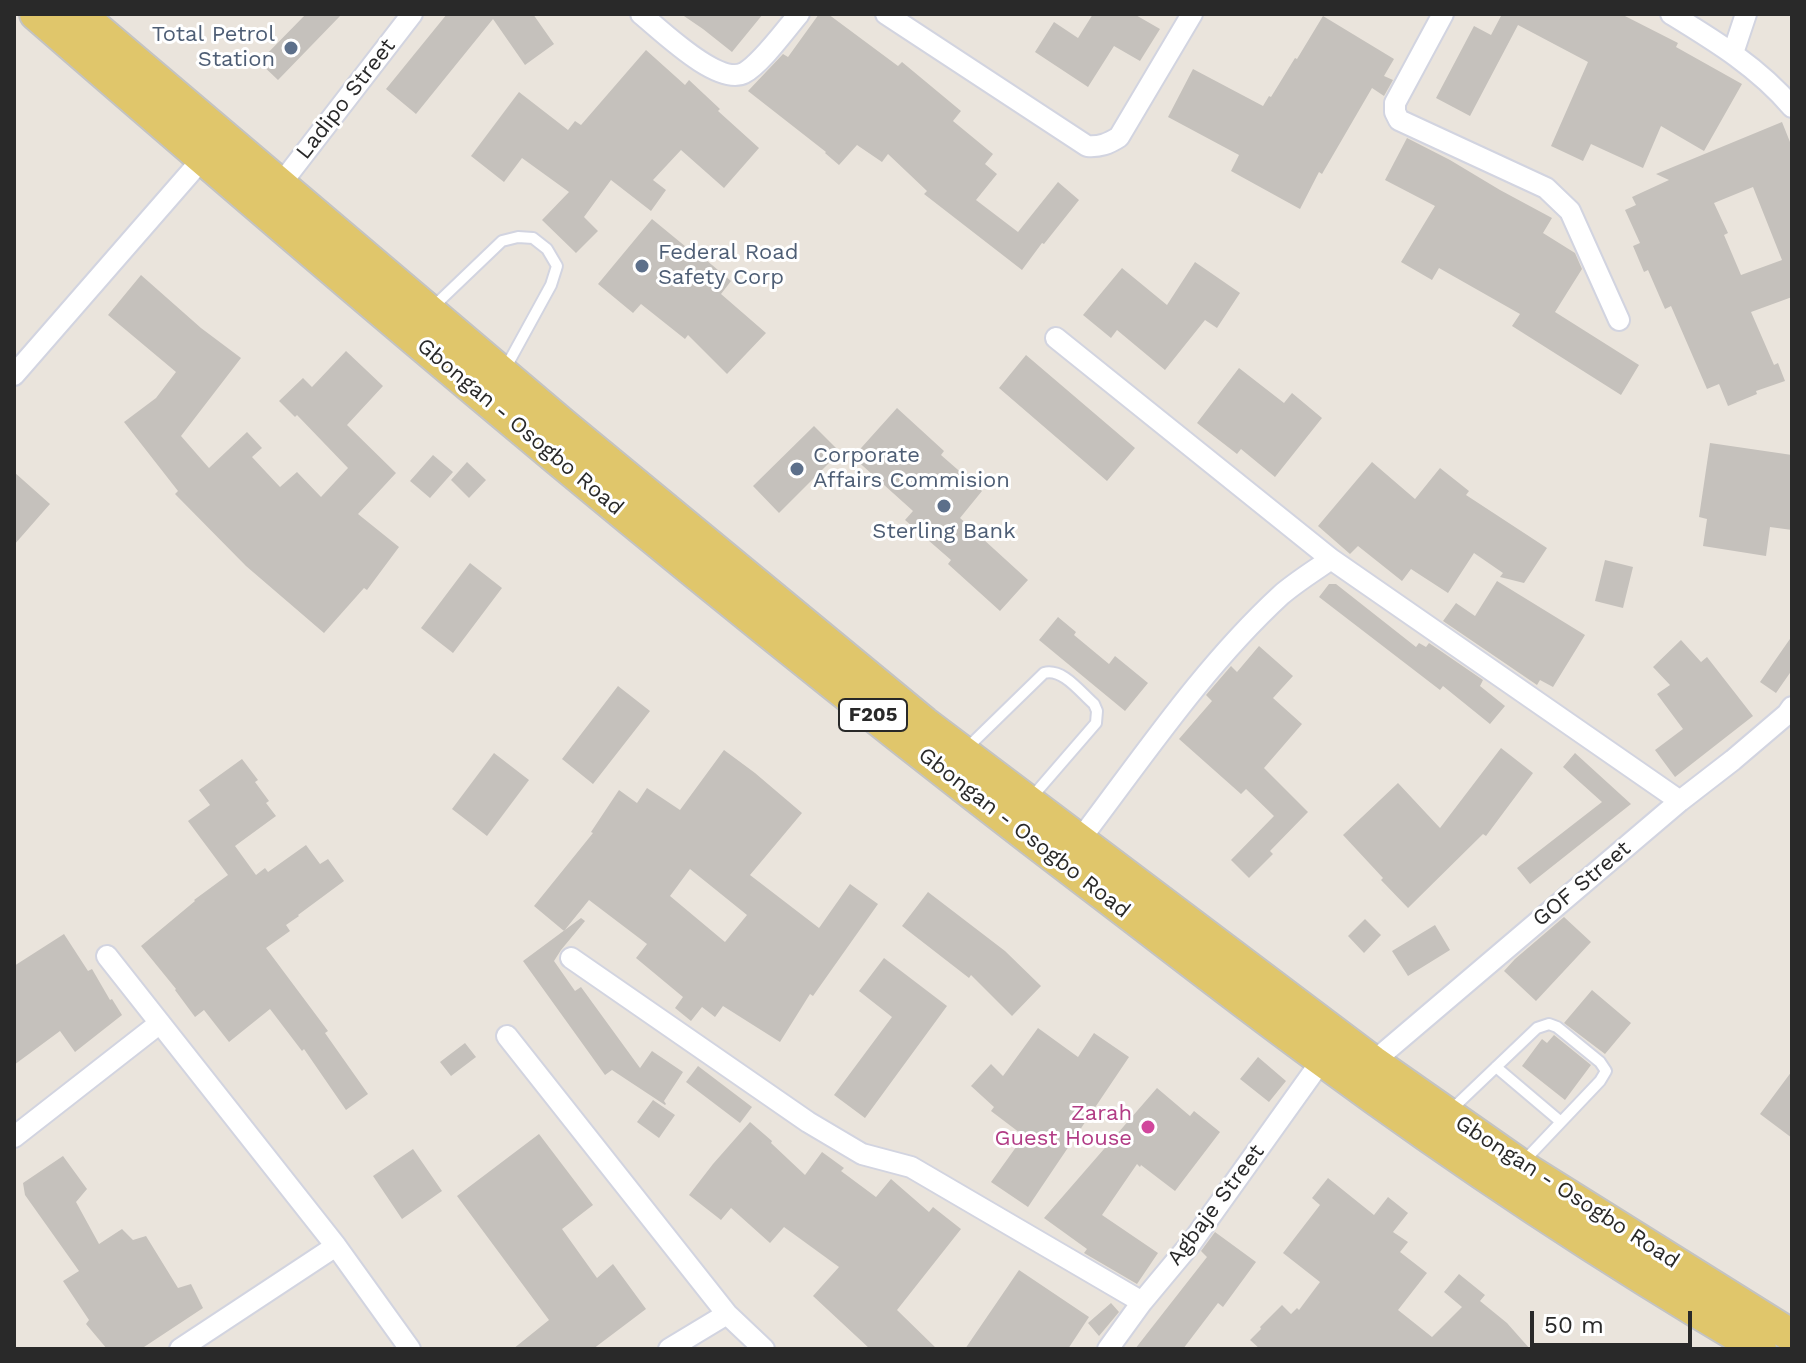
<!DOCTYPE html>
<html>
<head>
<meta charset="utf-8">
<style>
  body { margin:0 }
  #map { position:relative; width:1806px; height:1363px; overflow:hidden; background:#eae4dc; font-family:"Work Sans",sans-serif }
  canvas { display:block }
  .frame { position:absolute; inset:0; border:16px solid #292929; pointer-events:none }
  .scale { position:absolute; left:1530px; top:1311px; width:162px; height:36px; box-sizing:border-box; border:4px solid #292929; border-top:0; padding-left:10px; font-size:24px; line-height:28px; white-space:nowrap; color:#292929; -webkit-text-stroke:6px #fff; paint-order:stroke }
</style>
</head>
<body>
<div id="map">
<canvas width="1806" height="1363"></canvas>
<div class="frame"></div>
<div class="scale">50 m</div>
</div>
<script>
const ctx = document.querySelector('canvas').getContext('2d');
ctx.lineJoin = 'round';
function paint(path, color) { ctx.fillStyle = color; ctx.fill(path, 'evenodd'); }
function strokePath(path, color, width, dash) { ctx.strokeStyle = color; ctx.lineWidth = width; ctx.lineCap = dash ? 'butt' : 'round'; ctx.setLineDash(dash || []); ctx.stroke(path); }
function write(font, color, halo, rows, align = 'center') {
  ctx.font = font + ' "Work Sans",sans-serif'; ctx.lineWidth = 6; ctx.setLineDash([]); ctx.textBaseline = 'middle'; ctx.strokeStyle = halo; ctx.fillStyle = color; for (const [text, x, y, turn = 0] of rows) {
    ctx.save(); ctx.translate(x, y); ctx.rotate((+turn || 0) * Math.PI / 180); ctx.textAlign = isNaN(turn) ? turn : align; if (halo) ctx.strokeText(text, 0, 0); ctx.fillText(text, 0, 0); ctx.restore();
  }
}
paint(new Path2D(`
  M306 14H342L278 80 259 62Z
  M447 14H533L554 44 525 65 493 19 416 114 386 89Z
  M681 14H763L732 52 703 29Z
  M819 14H828L898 66 902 62 961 111 953 121 993 154 985 164 997 174 976 200 1018 232 1058 182 1079 200 1044 244 1042 243 1022 270 924 194 927 191 888 154 882 162 857 145 839 165 825 153 826 152 748 91 783 54 788 57Z
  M1093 14H1134L1160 29 1140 61 1114 46 1088 87 1035 52 1054 22 1078 38Z
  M1497 14H1621L1678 43 1676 47 1742 84 1704 151 1661 126 1643 168 1591 144 1583 161 1551 146 1588 62 1518 25 1470 116 1436 98 1474 26 1491 35 1501 16Z
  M1323 16 1394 59 1384 76 1393 80 1384 96 1372 88 1322 174 1319 172 1300 209 1231 171 1239 155 1168 117 1193 69 1263 106 1269 96 1271 97 1295 58 1297 59Z
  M646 50 685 85 689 80 720 109 718 111 759 148 724 188 681 150 653 180 666 190 651 211 611 180 584 217 598 231 576 253 542 220 569 192 522 158 504 182 471 156 519 92 568 130 575 121 581 125Z
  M1782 122 1792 147V297L1751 312 1774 365 1778 363 1785 381 1756 391 1757 394 1728 406 1719 384 1707 389 1671 306 1665 309 1648 270 1644 272 1633 246 1640 243 1625 210 1636 205 1632 197 1669 180 1656 174ZM1753 187 1782 260 1741 275 1724 235 1728 233 1714 203Z
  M1407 138 1450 160 1500 190 1552 218 1543 233 1575 253 1582 269 1555 312 1639 365 1621 395 1512 326 1520 314 1439 268 1432 280 1401 262 1435 206 1385 180Z
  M652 219 697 256 699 254 731 281 721 294 766 333 727 374 688 335 685 339 641 304 633 313 598 284Z
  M1195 262 1240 293 1217 328 1205 320 1165 370 1117 330 1111 338 1083 315 1122 268 1167 305Z
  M141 275 201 328 241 358 181 436 209 468 247 432 262 448 252 457 280 487 297 472 321 497 348 468 297 415 295 417 279 401 303 378 312 387 346 351 383 386 347 425 396 473 358 514 399 547 367 590 364 588 324 633 246 566 175 494 178 491 124 422 156 398 176 372 108 315Z
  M1026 355 1135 448 1107 481 999 388Z
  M1239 368 1284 403 1292 393 1322 418 1275 477 1241 449 1237 454 1197 423Z
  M897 408 944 451 941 455 982 491 960 518 1028 580 1000 611 948 564 951 560 905 520 913 511 853 457Z
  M814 426 840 452 779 513 753 486Z
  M1710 443 1792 455V530L1770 527 1766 556 1703 546 1707 519 1699 517Z
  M433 455 453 472 430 498 410 481Z
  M467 462 486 480 469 498 451 480Z
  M1372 462 1415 499 1440 468 1469 491 1466 495 1547 548 1524 583 1500 577 1503 573 1474 553 1448 593 1411 569 1402 581 1358 546 1350 554 1318 526Z
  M14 472 50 504 14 545Z
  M1605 560 1633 567 1623 608 1595 601Z
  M470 563 502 588 453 653 421 628Z
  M1497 581 1585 635 1553 687 1540 680 1537 685 1443 621 1456 603 1475 616Z
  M1329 584H1336L1416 647 1419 643 1426 647 1429 643 1483 680 1480 686 1505 706 1490 724 1443 686 1440 690 1319 597Z
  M1058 617 1076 632 1074 635 1109 664 1115 656 1148 683 1125 711 1039 640Z
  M1792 636V670L1776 693 1760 682Z
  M1681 640 1701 662 1707 657 1753 716 1675 777 1655 750 1683 729 1657 694 1670 685 1653 667Z
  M1259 646 1293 676 1273 698 1302 724 1264 768 1308 812 1270 851 1273 854 1249 878 1231 860 1274 816 1246 789 1241 794 1179 739 1212 701 1206 695 1231 666 1237 672Z
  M618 686 650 711 593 784 562 759Z
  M1501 748 1533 773 1486 836 1483 834 1408 908 1381 880 1383 878 1343 835 1398 783 1440 828Z
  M724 750 755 773 802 813 750 875 819 928 850 884 878 904 813 996 810 994 780 1042 723 1006 715 1017 702 1007 691 1021 675 1008 683 997 636 958 647 944 589 900 564 931 534 906 593 833 591 832 619 790 637 803 647 788 680 810ZM690 869 747 915 725 942 670 896Z
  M494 753 529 780 487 836 452 809Z
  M1575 753 1631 804 1530 884 1517 868 1602 802 1563 767Z
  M242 759 258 780 255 782 269 801 266 803 276 816 235 846 256 875 265 868 268 872 306 845 320 864 328 859 344 881 298 915 299 916 286 925 290 931 266 948 328 1031 325 1033 368 1094 346 1110 304 1049 302 1051 270 1009 229 1042 204 1010 195 1017 175 990 176 989 141 946 195 901 194 900 228 875 188 821 210 805 199 790Z
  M928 892 1005 951 1041 986 1012 1016 971 975 969 978 902 926Z
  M1564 917 1591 942 1536 1001 1504 971 1515 959Z
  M581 918 585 921 561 950 554 961 575 991 581 987 640 1068 652 1051 683 1072 664 1101 666 1104 665 1105 612 1070 605 1075 523 961Z
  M1365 919 1381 935 1364 953 1348 936Z
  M1435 925 1450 950 1408 976 1392 951Z
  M64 934 88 971 92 969 110 1000 112 999 122 1015 75 1052 60 1031 14 1065V966Z
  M884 958 947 1006 865 1118 834 1095 892 1017 859 991Z
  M1592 990 1631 1023 1605 1054 1564 1023Z
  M1038 1028 1078 1057 1094 1033 1129 1057 1028 1207 991 1182 1024 1136 991 1111 994 1107 971 1086 991 1064 1003 1076Z
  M1554 1035 1591 1065 1565 1100 1522 1066 1542 1039 1547 1043Z
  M465 1043 476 1057 451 1076 440 1062Z
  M1258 1057 1286 1081 1269 1102 1240 1079Z
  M698 1066 752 1107 740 1123 686 1082Z
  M1792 1071V1138L1760 1114Z
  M1157 1088 1190 1116 1194 1111 1220 1132 1175 1191 1141 1165 1140 1167 1137 1164 1102 1215 1158 1253 1137 1284 1084 1253 1087 1249 1044 1218Z
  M653 1100 675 1115 659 1138 637 1122Z
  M750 1122 772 1141 771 1143 805 1175 822 1152 844 1168 841 1171 876 1197 891 1179 929 1212 933 1207 961 1229 897 1310 937 1349H870L813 1296 839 1267 784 1227 770 1243 731 1208 721 1220 689 1195 713 1164Z
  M539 1134 593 1205 562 1229 597 1278 613 1264 646 1309 593 1349H513L549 1320 457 1196Z
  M413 1149 442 1191 402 1219 373 1176Z
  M63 1156 87 1189 76 1202 99 1244 122 1229 133 1240 146 1236 178 1288 191 1284 203 1308 141 1349H107L86 1324 89 1320 63 1281 79 1271 25 1195 23 1183Z
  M1328 1178 1374 1215 1388 1197 1408 1213 1393 1232 1408 1242 1400 1252 1427 1273 1398 1310 1432 1337 1462 1307 1444 1292 1459 1274 1485 1295 1480 1301 1507 1323 1530 1349H1260L1250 1340 1261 1329 1260 1327 1282 1305 1291 1314 1297 1308 1299 1310 1320 1282 1283 1253 1320 1205 1312 1198Z
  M1215 1232 1256 1262 1223 1307 1218 1303 1183 1349H1135L1207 1257 1201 1251Z
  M1019 1270 1089 1317 1068 1349H965Z
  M1111 1303 1119 1312 1099 1336 1088 1323Z`), '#c5c1bc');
const service = new Path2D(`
  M433 307 502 241 518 237 533 238 547 249 557 266 551 285 505 369
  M967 748 1044 673C1063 668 1080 692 1094 704L1097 711 1096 723 1032 797
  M1496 1067 1561 1122
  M1451 1110 1537 1028 1549 1024 1557 1027 1600 1062 1606 1071 1600 1081 1524 1161`);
const minor = new Path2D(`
  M641 14C662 31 718 86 744 73 761 64 786 29 799 14
  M886 14 1087 146C1100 147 1108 144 1119 137L1192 14
  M1443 14 1395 103V112L1399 120 1546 188 1570 211 1619 320
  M1671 14C1715 41 1758 67 1792 107
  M1733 53 1746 14
  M280 185 412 14
  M1056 338 1331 559 1680 801
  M14 375 204 157
  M1079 841C1143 757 1203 667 1281 595 1296 582 1314 571 1331 559
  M107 956 336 1246 410 1349
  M571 958 808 1122 862 1154 911 1167 1142 1302
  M507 1036 727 1314 764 1349
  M1373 1062 1680 801 1733 760 1787 714 1792 707
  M14 1137 160 1023
  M180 1349 336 1246
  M669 1349 727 1314
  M1108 1349 1142 1302 1192 1242 1322 1060`);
const primary = new Path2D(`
  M36 14C381 314 730 610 1094 887 1169 944 1244 1003 1321 1059 1462 1163 1609 1260 1760 1349
  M79 14 562 424 924 723 1373 1062 1530 1172 1792 1336`);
strokePath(service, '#d2d4e0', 14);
strokePath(minor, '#d2d4e0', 24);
strokePath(primary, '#c3c3c3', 36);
strokePath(service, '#fff', 10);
strokePath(minor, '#fff', 20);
strokePath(primary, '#e0c66b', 32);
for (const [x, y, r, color] of [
  [291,48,8,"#5c6f8a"],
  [642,266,8,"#5c6f8a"],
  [797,469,8,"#5c6f8a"],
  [944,506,8,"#5c6f8a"],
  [1148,1127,8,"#d1479c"]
]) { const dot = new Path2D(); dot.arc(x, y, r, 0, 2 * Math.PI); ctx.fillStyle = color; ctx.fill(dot); strokePath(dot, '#fff', 3); }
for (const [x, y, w] of [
  [873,715,68]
]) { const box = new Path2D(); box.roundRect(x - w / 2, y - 16, w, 32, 6); ctx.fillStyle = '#fff'; ctx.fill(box); strokePath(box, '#292929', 2); }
write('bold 20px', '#292929', null, [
  ["F205",873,715]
]);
write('22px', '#4e5e75', '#fff', [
  ["Total Petrol",275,35,"right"],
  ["Station",275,60,"right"],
  ["Federal Road",658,253],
  ["Safety Corp",658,278],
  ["Corporate",813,456],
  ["Affairs Commision",813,481],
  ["Sterling Bank",944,532,"center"]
], 'left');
write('22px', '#292929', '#fff', [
  ["Ladipo Street",346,99,-52],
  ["Gbongan - Osogbo Road",520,427,40],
  ["Gbongan - Osogbo Road",1024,833,38],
  ["GOF Street",1582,884,-40],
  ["Gbongan - Osogbo Road",1567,1192,33],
  ["Agbaje Street",1216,1205,-53]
]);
write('22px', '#b23c85', '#fff', [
  ["Zarah",1132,1114],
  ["Guest House",1132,1139]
], 'right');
</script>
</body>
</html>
